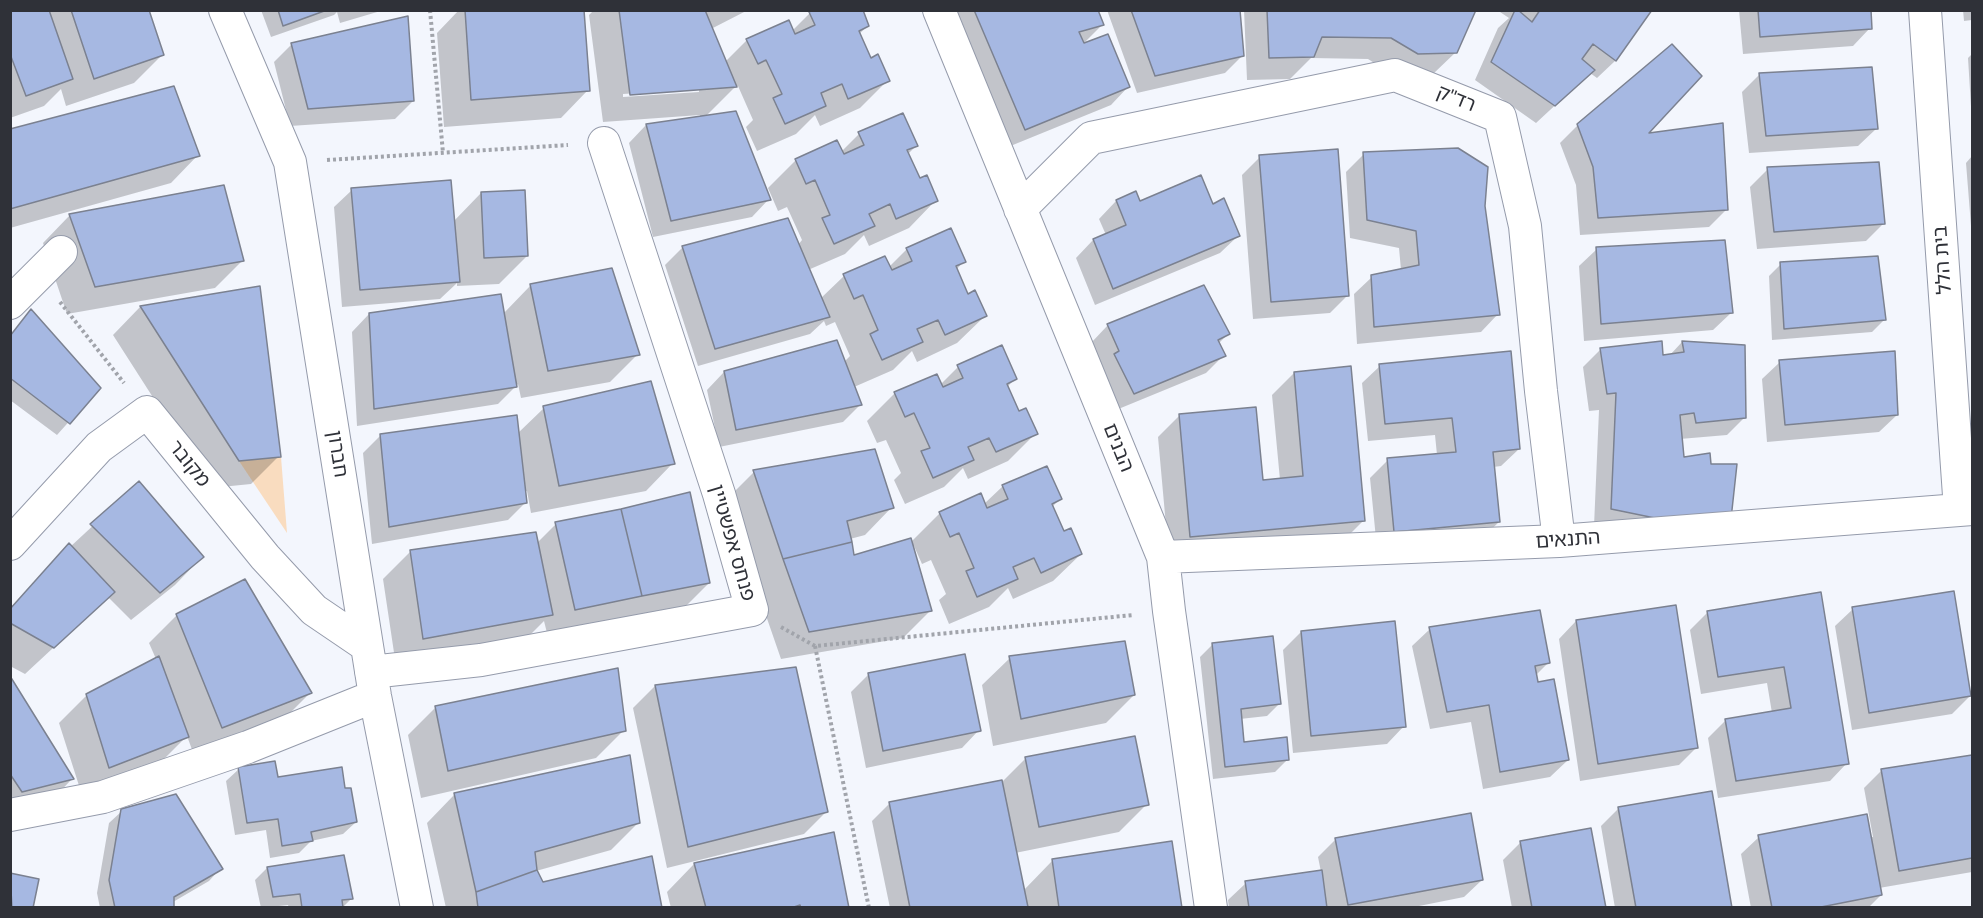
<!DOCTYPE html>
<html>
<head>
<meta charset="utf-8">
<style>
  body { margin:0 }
  #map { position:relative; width:1983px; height:918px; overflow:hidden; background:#f3f6fd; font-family:Karla,sans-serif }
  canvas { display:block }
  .frame { position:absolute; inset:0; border:12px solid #2f3138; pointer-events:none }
</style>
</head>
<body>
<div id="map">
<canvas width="1983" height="918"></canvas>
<div class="frame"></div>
</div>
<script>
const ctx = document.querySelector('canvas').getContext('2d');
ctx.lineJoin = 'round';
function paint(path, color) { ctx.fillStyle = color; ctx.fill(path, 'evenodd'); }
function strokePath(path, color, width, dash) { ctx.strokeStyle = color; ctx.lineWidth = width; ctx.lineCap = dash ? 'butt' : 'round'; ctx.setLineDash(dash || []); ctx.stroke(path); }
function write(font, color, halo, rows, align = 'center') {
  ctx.font = font + ' Karla,"Noto Sans Hebrew",sans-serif'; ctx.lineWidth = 4.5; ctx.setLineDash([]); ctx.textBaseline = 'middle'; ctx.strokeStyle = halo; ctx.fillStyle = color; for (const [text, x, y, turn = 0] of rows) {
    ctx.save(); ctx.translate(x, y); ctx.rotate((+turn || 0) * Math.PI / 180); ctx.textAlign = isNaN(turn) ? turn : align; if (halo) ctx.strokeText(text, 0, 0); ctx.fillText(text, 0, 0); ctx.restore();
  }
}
paint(new Path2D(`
  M281 457 287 533 239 461Z`), '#f9dcbf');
paint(new Path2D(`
  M10 10H147L162 55 134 83 66 106 61 89 44 106 10 118Z
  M261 10H384L340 23 337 12 334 15 271 37Z
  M459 10H583L588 90 561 118 444 127 437 33Z
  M594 10H748L711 29 725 62 747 40 792 31 810 13 868 26 859 34 870 60 888 80 860 108 820 126 815 115 796 134 757 151 746 127 753 120 738 86 733 89 705 117 769 199 752 217 653 237 629 143 646 125 700 118V115L603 122 589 15ZM699 89V92L623 97V94Z
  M959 10H1096L1102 25 1081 46 1128 87 1111 105 1008 147 952 17Z
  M1107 10H1238L1243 55 1225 73 1137 93Z
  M1244 10H1474L1456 52 1433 74 1395 76 1368 59 1311 58 1290 79 1247 80Z
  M1502 10H1650L1615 61 1597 78 1590 73 1536 123 1475 80 1498 28 1509 18 1500 12Z
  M1739 10H1869L1870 28 1853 46 1743 54Z
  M1963 10H1972V20L1964 21Z
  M292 44 413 101 395 119 290 126 274 62Z
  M1972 54V123L1968 58Z
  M1760 74 1876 129 1858 146 1749 153 1742 92Z
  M1578 125 1645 135 1727 209 1709 227 1580 235 1576 185 1560 143Z
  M10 131 198 155 171 183 10 228Z
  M859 134 916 146 908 154 919 180 936 200 909 228 869 246 864 235 845 254 808 270 820 299 844 276 885 258 889 267 907 249 964 261 956 270 967 296 985 316 957 343 917 362 912 351 893 370 854 387 860 405 843 422 719 447 707 390 724 372 844 362 850 356 835 322 826 326 824 321 810 334 698 366 665 265 683 247 798 245 802 240 787 207 778 211 768 188 796 160 841 152Z
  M1364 154 1483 206 1498 314 1481 332 1357 344 1354 294 1372 277 1401 270 1399 248 1350 238 1346 172Z
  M1972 156V226H1971L1966 163Z
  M1260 157 1348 295 1330 313 1253 319 1242 175Z
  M1768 169 1884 223 1866 241 1757 249 1750 187Z
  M352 190 453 222 481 193 527 256 499 284 457 286V283L440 299 342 307 334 207Z
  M1135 193 1139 203 1212 206 1238 236 1220 253 1095 305 1076 258 1093 240 1106 235 1099 219 1116 201Z
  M70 215 242 261 215 288 67 314 43 243Z
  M1597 249 1731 313 1713 330 1584 341 1579 266Z
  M1781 264 1884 320 1872 332 1772 340 1769 276Z
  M531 285 638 354 610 382 521 398 518 384 498 404 357 426 352 332 369 314H503Z
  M259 288 279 456 251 484 211 488 113 335 140 307Z
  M31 312 99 388 57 435 10 400V335Z
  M1108 325 1228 334 1218 344 1224 355 1206 373 1116 410 1091 343Z
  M1682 342 1744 347 1745 417 1727 435 1680 439 1682 459 1709 466 1729 519 1594 526 1599 410 1589 411 1583 367 1601 349 1662 357 1669 356Z
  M1780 362 1897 415 1879 432 1767 442 1762 379Z
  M1380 366 1519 449 1501 466 1493 467 1499 522 1481 539 1377 549 1370 478 1388 460 1437 455 1435 435 1368 441 1362 383Z
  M958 367 1015 379 1007 387 1018 413 1036 433 1008 461 968 479 963 468 944 487 905 504 894 480 901 473 886 440 877 443 867 421 895 393 940 385Z
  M1294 373 1363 521 1341 543 1169 559 1158 437 1180 415 1262 481 1280 480 1272 395Z
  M544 408 673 463 646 491 531 513 527 491 524 492 526 502 508 520 372 544 363 453 381 435 517 434Z
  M754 472 892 507 865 535 850 539 853 556 911 542 939 514 980 495 984 504 1003 486 1060 499 1052 507 1063 533 1081 554 1053 581 1013 599 1008 588 989 607 949 624 939 600 946 594 931 560 922 564 914 546 912 547 931 610 903 638 781 659 726 500Z
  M139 483 202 557 175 585 131 620 108 597 25 674 10 666V608L69 546 70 547Z
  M689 494 709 583 681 611 548 637 544 621 523 642 396 666 383 579 411 551 537 543 556 524Z
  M1820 594 1847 763 1830 781 1718 798 1708 738 1726 720 1772 713 1767 683 1701 694 1690 630 1708 612Z
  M1853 609 1970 696 1952 714 1852 730 1835 626Z
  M177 615 310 693 283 720 194 755 187 736 159 764 82 795 59 723 87 695 156 659 149 643Z
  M1576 621 1696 748 1679 765 1580 781 1559 639Z
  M1430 629 1549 662 1535 676 1568 760 1550 777 1483 789 1471 722 1430 729 1412 646Z
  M1301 632 1404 726 1387 744 1293 753 1283 650Z
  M1213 644 1279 704 1267 716 1240 719 1243 744 1288 759 1275 772 1213 779 1200 657Z
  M1010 658 1134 695 1106 723 993 746 982 685Z
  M795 669 826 812 804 834 667 868 633 708 655 686Z
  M869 674 979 730 962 748 866 768 851 692Z
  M10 679 72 779 45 807 10 815Z
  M436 707 624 730 596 758 421 798 408 735Z
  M1972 757V872L1879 888 1881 895 1868 908H1751L1741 854 1759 837H1873L1864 788 1881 771Z
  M1025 759 1147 804 1119 832 1015 853 1023 891 1052 861 1181 908H1028L1027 905 1025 908H890L872 821 890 803 1001 783Z
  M239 769 277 778 344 789 356 822 343 834 311 841 299 853 270 858 266 830 235 835 226 781Z
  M454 795 639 822 611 850 536 871 542 884 661 908H446L427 823Z
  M1619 808 1731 908H1615L1601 826Z
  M122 811 221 868 209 881 173 902 172 908H100L97 893 109 823Z
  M1336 839 1482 880 1464 897 1409 908H1229L1228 900 1246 883 1321 872 1318 857Z
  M1521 842 1604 908H1512L1503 860Z
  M694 864 848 908H671L667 892Z
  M267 868 351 899 342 908H289L288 905 261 908 255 880Z
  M10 874 32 908H10Z`), '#0003');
const building = new Path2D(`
  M10 10H49L73 79 26 96 10 54Z
  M71 10H149L164 55 94 79Z
  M278 10H327L283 26Z
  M465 10H584L590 91 471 100Z
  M619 10H705L737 87 630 95Z
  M813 10H863L869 26 859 31 871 58 878 54 890 81 848 99 842 84 821 93 826 106 785 124 773 98 782 94 766 60 758 64 746 39 789 20 795 34 815 25 809 12Z
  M974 10H1098L1104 25 1079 32 1084 43 1108 34 1130 87 1025 130Z
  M1131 10H1240L1244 56 1155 76Z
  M1267 10H1476L1457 53 1418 54 1391 38 1322 37 1314 57 1269 58Z
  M1515 10H1518L1532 22 1540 10H1652L1616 61 1593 44 1582 59 1595 70 1555 106 1491 62Z
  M1758 10H1871L1872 29 1760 37Z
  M408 16 414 101 308 109 291 43Z
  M1672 44 1702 76 1649 133 1723 123 1728 210 1598 218 1593 167 1577 124Z
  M1872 67 1878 129 1766 136 1759 73Z
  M174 86 200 156 10 209V129Z
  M736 111 771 200 671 221 646 124Z
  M903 113 918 146 907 150 920 178 927 175 938 201 896 219 890 204 869 214 875 226 834 244 822 218 830 215 815 180 806 184 795 159 837 140 844 154 864 145 858 132Z
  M1458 148 1488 167 1485 206 1500 315 1374 327 1371 275 1419 265 1416 231 1367 220 1363 152Z
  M1338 149 1349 296 1271 302 1259 155Z
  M1879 162 1885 224 1774 232 1767 167Z
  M1201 175 1213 204 1224 198 1240 236 1113 289 1093 239 1126 225 1116 200 1136 191 1140 201Z
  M451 180 460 282 360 290 351 188Z
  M224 185 244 261 95 287 69 214Z
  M525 190 528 256 484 258 481 192Z
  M788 218 830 317 715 349 682 246Z
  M951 228 966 262 956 266 968 294 975 290 987 316 945 335 938 320 917 329 923 342 882 360 870 334 878 330 863 295 854 299 843 274 885 256 892 270 912 261 906 248Z
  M1725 240 1733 313 1601 324 1596 247Z
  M1878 256 1886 320 1784 329 1780 262Z
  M612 268 640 355 548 371 530 284Z
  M1204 285 1230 334 1218 340 1226 356 1134 394 1114 354 1119 351 1107 324Z
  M260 286 281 457 239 461 140 306Z
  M501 294 517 387 374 409 369 313Z
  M31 309 101 388 70 424 10 378V336Z
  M837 340 862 405 736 430 724 371Z
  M1662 341 1663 355 1684 352 1682 341 1745 345 1746 418 1696 423 1694 413 1680 415 1684 457 1710 453 1711 464H1737L1731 519 1684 524 1611 509 1616 393 1607 394 1600 348Z
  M1002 345 1017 379 1007 384 1019 411 1026 408 1038 434 996 452 989 438 968 447 974 460 933 478 921 451 930 448 914 413 905 417 894 392 937 374 943 387 963 378 957 365Z
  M1511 351 1520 449 1493 452 1500 522 1394 532 1387 458 1456 452 1452 418 1385 424 1379 364Z
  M1895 351 1898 415 1785 425 1779 360Z
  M1351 366 1365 521 1190 537 1179 414 1256 407 1263 480 1303 476 1294 372Z
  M651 381 675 464 559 486 543 406Z
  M517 415 527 503 389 527 380 434Z
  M875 449 894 508 847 521 852 542 783 559 753 470Z
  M1047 466 1062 499 1052 504 1064 531 1071 528 1082 554 1041 573 1034 558 1013 567 1018 579 977 597 966 571 974 568 959 533 950 537 939 512 981 493 987 508 1008 499 1002 485Z
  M139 481 204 557 160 593 90 524Z
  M690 492 710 583 642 596 621 509Z
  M621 509 642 596 575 610 555 522Z
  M536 532 553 615 423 639 410 550Z
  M911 538 932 611 809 632 783 559 852 542 854 555Z
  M69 543 115 592 54 648 10 623V609Z
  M245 579 312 693 222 728 176 614Z
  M1954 591 1971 696 1869 713 1852 607Z
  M1821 592 1849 764 1736 781 1725 719 1791 708 1784 667 1718 677 1707 611Z
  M1676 605 1698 748 1598 764 1576 620Z
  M1540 610 1550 663 1535 666 1538 682 1554 679 1569 760 1500 772 1489 705 1447 712 1429 627Z
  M1395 621 1406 727 1311 736 1301 631Z
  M1273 636 1281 704 1241 709 1244 742 1287 737 1289 760 1225 767 1212 643Z
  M1125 641 1135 695 1021 719 1009 656Z
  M965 654 981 731 883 751 868 673Z
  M159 656 189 737 109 768 86 694Z
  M796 667 828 812 688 847 655 685Z
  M618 668 626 731 448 771 435 706Z
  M10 676 74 779 22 792 10 774Z
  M1135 736 1149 805 1039 827 1025 757Z
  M630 755 640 823 535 852 537 870 476 892 454 793Z
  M1972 755V858L1899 871 1881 769Z
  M275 761 278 777 342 767 345 788H351L357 822 311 832 313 841 282 846 278 819 247 823 238 767Z
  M1002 780 1028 907 910 908 889 802Z
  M1712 791 1732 908H1636L1618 807Z
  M176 794 223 869 174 897V908H115L109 880 121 809Z
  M1471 813 1483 880 1348 905 1335 838Z
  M1867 814 1882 895 1816 908H1772L1758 835Z
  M1591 828 1606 908H1532L1520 841Z
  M834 832 849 908H801L800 905 791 908H706L694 863Z
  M1172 841 1182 908H1059L1052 859Z
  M344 855 353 899 342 900 343 908H302L300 894 273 897 267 867Z
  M652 856 662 908H478L476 892 537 870 543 882Z
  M1322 870 1327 908H1249L1245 881Z
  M10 873 39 879 33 908H12Z`);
paint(building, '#a6b8e2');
strokePath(building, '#7b8190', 1.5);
const street = new Path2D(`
  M225 10 290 162 375 696 417 908
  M939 10 1163 557 1169 611 1211 908
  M1925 10 1960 510
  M1020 209 1091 138 1395 75 1500 117 1525 226 1541 391 1559 541
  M10 303 61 252
  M10 544 99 447 147 412 265 557 314 610 367 646
  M1163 557 1559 541 1972 509
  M371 672 481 660 752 610 719 494 604 143
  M10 815 103 797 248 747 375 696`);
strokePath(street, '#959bab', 34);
strokePath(new Path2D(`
  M430 10 443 153
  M327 160 568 145
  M60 302 124 383
  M781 627 815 646 1133 615
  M815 646 869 908`), '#a1a4ab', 4, [3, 3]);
strokePath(street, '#fff', 32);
write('20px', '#2f3138', '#fff', [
  ["רד\"ק",1456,99,22],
  ["בית הלל",1943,260,-94],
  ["הבנים",1118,448,68],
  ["חברון",337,454,81],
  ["מקובר",189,464,51],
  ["התנאים",1568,540,-4],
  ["פנחס אפשטיין",732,543,74]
]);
</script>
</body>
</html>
